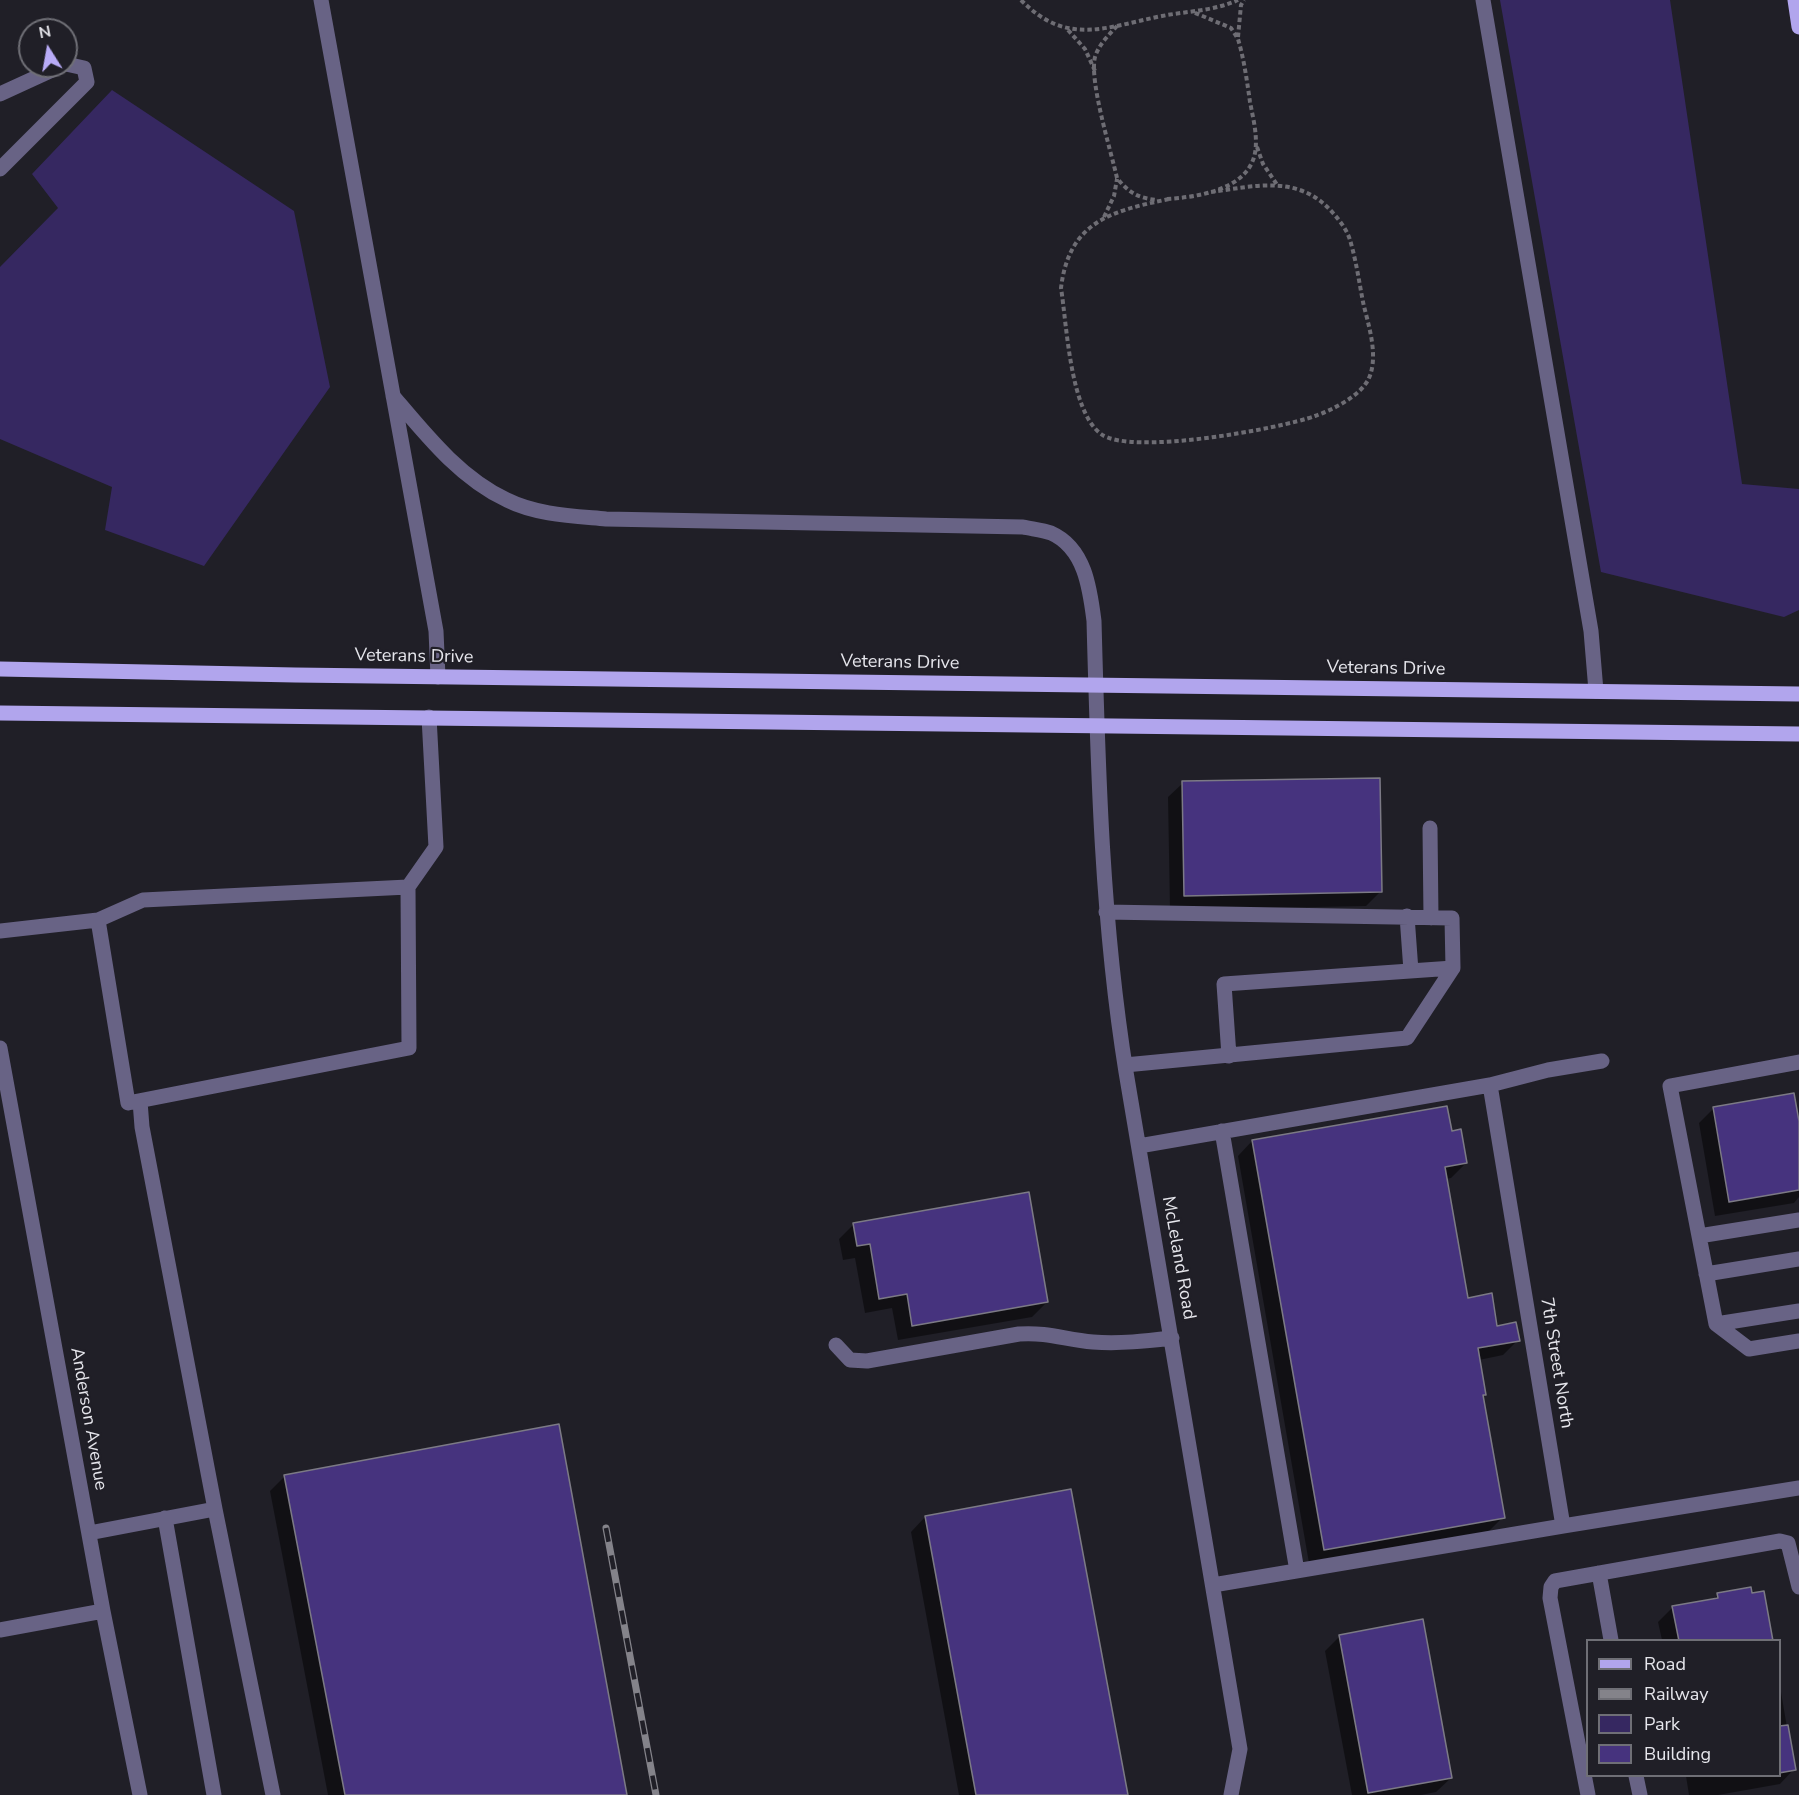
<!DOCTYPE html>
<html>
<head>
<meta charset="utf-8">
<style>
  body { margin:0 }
  #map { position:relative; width:1799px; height:1795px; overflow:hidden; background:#201f27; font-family:"Nunito Sans",sans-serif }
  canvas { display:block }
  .legend { position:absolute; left:1586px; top:1639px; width:195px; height:138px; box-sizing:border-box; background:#201f27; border:2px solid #6f6f76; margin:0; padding:8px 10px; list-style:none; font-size:18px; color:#e6e6ec }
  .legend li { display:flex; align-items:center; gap:12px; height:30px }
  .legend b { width:30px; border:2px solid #6f6f76 }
  .north { position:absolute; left:18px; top:18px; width:60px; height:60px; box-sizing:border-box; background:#201f27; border:2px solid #6f6f76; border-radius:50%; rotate:349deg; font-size:16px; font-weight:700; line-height:24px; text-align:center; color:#e6e6ec }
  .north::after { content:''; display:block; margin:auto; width:21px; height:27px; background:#b8abf7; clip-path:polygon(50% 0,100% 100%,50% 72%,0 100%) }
</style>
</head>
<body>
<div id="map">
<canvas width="1799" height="1795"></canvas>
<ul class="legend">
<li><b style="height:8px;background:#b1a5ed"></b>Road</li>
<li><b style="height:8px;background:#84838a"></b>Railway</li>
<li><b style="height:16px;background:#362861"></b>Park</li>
<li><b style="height:16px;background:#46337e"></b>Building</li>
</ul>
<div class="north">N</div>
</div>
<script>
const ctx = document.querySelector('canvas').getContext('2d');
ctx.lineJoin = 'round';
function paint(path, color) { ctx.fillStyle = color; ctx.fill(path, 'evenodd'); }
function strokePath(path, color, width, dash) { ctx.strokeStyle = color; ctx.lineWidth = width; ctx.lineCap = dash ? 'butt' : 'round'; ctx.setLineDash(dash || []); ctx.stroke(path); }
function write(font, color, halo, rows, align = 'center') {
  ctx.font = font + ' "Nunito Sans",sans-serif'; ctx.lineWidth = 4.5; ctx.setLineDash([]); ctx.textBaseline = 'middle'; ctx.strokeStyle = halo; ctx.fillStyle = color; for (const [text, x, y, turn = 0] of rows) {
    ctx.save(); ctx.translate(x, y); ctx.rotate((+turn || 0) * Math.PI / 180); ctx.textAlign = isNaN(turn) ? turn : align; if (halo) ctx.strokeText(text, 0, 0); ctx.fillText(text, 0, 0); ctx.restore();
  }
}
paint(new Path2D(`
  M1500 0H1670L1742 484 1799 489V610L1784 617 1601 572Z
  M112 90 294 211 330 387 204 566 105 530 112 487 0 439V267L58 208 32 174Z`), '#362861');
paint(new Path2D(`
  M1183 783 1381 891 1366 906 1170 910 1168 797Z
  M1714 1108 1799 1131V1197L1794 1203 1715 1216 1699 1123Z
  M1450 1133 1466 1163 1451 1178 1446 1179 1467 1299 1496 1327 1518 1340 1503 1355 1479 1360 1485 1394 1482 1397 1503 1517 1488 1532 1309 1563 1238 1156 1252 1141Z
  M854 1224 1047 1302 1032 1317 898 1340 892 1308 865 1313 855 1258 843 1260 839 1239Z
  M284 1477 626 1795H328L270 1491Z
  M925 1517 1126 1795H959L911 1532Z
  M1718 1595 1771 1640H1662L1658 1622 1673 1607 1712 1600Z
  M1340 1636 1451 1778 1436 1792 1421 1795H1352L1325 1651Z
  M1780 1686 1794 1769 1780 1784 1718 1795H1689L1686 1776H1780Z`), '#0007');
const building = new Path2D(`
  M1380 778 1382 892 1184 896 1182 781Z
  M1794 1093 1799 1121V1190L1729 1202 1713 1107Z
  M1447 1106 1452 1131 1461 1129 1467 1163 1445 1167 1468 1298 1492 1293 1497 1326 1516 1322 1520 1341 1478 1348 1486 1395H1483L1505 1518 1324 1550 1252 1140Z
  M1029 1192 1048 1302 912 1326 907 1294 879 1299 870 1244 857 1246 853 1223Z
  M559 1424 627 1795H345L284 1475Z
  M1071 1489 1128 1795H976L925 1516Z
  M1751 1587 1752 1593 1764 1591 1773 1641H1679L1672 1606 1718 1598 1717 1593Z
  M1423 1619 1452 1778 1368 1793 1339 1635Z
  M1788 1725 1796 1770 1779 1773V1726Z`);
paint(building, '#46337e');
strokePath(building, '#7c7a85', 1.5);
strokePath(new Path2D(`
  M1021 0C1067 47 1106 27 1162 16 1187 11 1214 11 1238 0
  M1117 26C1109 35 1099 44 1095 57 1089 81 1111 151 1117 178 1129 193 1138 198 1157 200
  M1068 30 1085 49 1095 71
  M1238 37 1241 5 1244 0
  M1257 147 1263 164 1278 186
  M1167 199C1197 197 1248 190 1255 153 1258 136 1253 118 1250 102 1247 81 1244 59 1238 39L1231 28 1193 12
  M1169 199C1112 211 1069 221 1061 288 1067 326 1070 411 1101 434 1130 456 1279 429 1315 416 1332 410 1361 396 1369 378 1379 355 1368 324 1363 302 1359 281 1356 260 1350 240 1347 230 1340 221 1333 213 1299 174 1256 186 1211 192
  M1104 217 1114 196 1117 179`), '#6e6d74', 4, [4.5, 3]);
strokePath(new Path2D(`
  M321 0 436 631 438 677
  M1483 0 1591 631 1596 691
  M0 94 61 66
  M0 169 87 82 84 68 66 64
  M393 396C426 435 460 478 507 500 537 515 574 516 606 519L1023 527C1032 529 1043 530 1051 533 1085 548 1090 589 1094 621 1098 772 1102 923 1126 1072L1240 1749 1231 1795
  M1430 828 1431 918
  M1106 912 1452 918 1453 968 1407 1038 1125 1065
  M1407 916 1411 971
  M98 920 143 900 408 887
  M0 931 98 920 128 1103 409 1048 408 887 436 847 429 717
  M0 1048 103 1611 140 1795
  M1229 1056 1224 984 1453 968
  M1602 1061 1548 1070 1490 1085 1563 1526 1799 1488
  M1799 1062 1670 1086 1716 1324 1799 1311
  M140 1101 142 1127 215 1509
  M1222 1131 1297 1571
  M1139 1146 1490 1085
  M1699 1236 1799 1220
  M1706 1274 1799 1259
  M1716 1324 1749 1349 1799 1341
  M836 1345 850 1360 867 1361 1019 1334C1049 1332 1066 1340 1093 1342 1120 1344 1146 1341 1172 1338
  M165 1518 214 1795
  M89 1533 215 1509 273 1795
  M1599 1573 1611 1640
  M1213 1585 1563 1526
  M0 1630 103 1611
  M1636 1776 1640 1795
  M1588 1795 1550 1598 1551 1587 1555 1581 1780 1541 1788 1543 1799 1587`), '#686385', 15);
strokePath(new Path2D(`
  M1795 0 1799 27
  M0 669 295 675 1799 694
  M0 713 1799 734`), '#b1a5ed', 15);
const rail = new Path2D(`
  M606 1528 656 1795`);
strokePath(rail, '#84838a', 7);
strokePath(rail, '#201f27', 4.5, [14]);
write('18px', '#e6e6ec', '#201f27', [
  ["Veterans Drive",414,657,1],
  ["Veterans Drive",900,663,1],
  ["Veterans Drive",1386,669,1],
  ["McLeland Road",1178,1258,80],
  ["7th Street North",1556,1363,81],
  ["Anderson Avenue",88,1419,80]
]);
</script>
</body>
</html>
